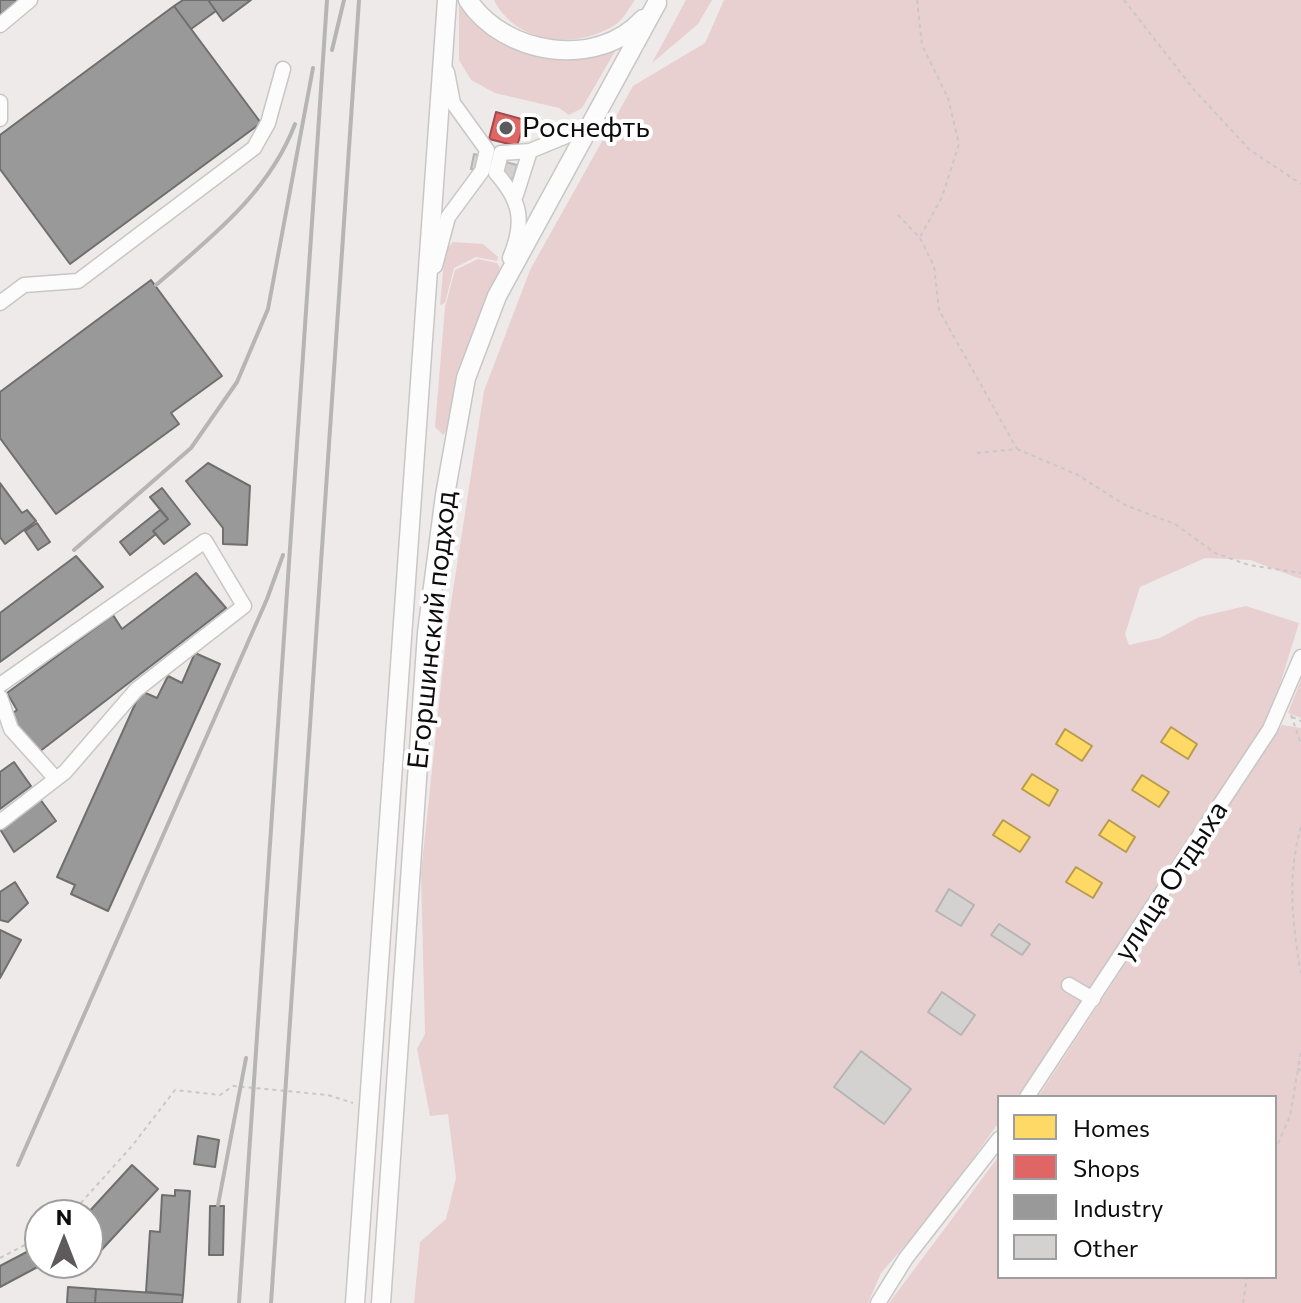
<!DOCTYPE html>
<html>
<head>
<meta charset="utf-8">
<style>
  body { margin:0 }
  #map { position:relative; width:1301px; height:1303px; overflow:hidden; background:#eeeaea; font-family:Commissioner,sans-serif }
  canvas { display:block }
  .legend { position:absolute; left:997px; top:1095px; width:280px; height:184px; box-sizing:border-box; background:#fff; border:2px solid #9f9e9e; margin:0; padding:10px 14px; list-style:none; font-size:24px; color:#0e0c0c }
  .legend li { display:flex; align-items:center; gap:16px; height:40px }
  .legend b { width:40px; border:2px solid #9f9e9e }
  .north { position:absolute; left:24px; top:1199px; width:80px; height:80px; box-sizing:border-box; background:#fff; border:2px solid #9f9e9e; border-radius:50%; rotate:0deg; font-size:22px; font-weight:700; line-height:32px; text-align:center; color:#0e0c0c }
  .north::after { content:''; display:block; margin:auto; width:28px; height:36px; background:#5c5a5a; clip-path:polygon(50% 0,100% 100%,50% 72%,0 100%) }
</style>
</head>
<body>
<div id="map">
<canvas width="1301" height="1303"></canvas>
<ul class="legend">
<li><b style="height:22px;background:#ffd966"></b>Homes</li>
<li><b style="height:22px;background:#e06666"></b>Shops</li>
<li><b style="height:22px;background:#999"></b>Industry</li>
<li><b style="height:22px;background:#d4d1d1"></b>Other</li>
</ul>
<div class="north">N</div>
</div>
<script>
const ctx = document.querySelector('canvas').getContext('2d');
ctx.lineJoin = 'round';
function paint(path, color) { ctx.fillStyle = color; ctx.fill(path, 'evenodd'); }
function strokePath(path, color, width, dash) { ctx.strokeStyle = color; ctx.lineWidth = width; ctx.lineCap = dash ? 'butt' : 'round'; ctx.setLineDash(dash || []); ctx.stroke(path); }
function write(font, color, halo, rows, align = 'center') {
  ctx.font = font + ' Commissioner,sans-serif'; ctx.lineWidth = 8; ctx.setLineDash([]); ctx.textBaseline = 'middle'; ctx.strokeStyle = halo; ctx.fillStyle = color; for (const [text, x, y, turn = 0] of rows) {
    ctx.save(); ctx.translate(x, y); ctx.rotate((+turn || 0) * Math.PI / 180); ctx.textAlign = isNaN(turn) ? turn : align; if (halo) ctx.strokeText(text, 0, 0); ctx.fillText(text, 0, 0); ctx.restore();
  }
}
paint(new Path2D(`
  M494 0H635C629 8 623 20 615 25 575 50 516 44 494 0Z
  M686 0H712L698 24 652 63Z
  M724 0H1301V579L1250 560 1205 558 1140 587 1125 634 1129 645 1160 638 1199 617 1246 606 1299 623 1271 713 1086 1000 1017 1097H999V1122L940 1205 881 1273 868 1303H414L420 1242 446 1219 456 1178 448 1114 430 1116 417 1049 425 1034 421 873 447 629 484 391 530 270 633 86 705 43Z
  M459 3C491 42 512 52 561 53 581 53 598 54 617 48L582 108 569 115 559 108 495 93 471 80 459 60Z
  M453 242 483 244 498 257 497 261 476 257 454 268 445 303 440 305 445 251Z
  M478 259 497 263 500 268 479 323 450 426 443 435 435 427 445 307 455 270Z
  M1301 680V718L1288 713Z
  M1282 725 1301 728V1303H889L999 1156V1277H1275V1097H1038Z`), '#e8cfd0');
const homes = new Path2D(`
  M1171 727 1197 744 1188 759 1161 742Z
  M1065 729 1092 746 1082 761 1056 744Z
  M1032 774 1058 790 1049 806 1022 789Z
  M1142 775 1169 792 1159 807 1132 790Z
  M1003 820 1030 837 1020 852 993 835Z
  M1109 820 1135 837 1126 852 1099 835Z
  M1076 867 1102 883 1093 898 1066 882Z`);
paint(homes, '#ffd966');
strokePath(homes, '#b79c4b', 2);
const shops = new Path2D(`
  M496 112 525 120 517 146 489 139Z`);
paint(shops, '#e06666');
strokePath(shops, '#a14b4b', 2);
const industry = new Path2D(`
  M0 0H18L0 15Z
  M183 0H208L216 11 191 29 174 6Z
  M208 0H251L223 21Z
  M174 6 261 123 70 264 0 169V135Z
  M151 280 222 376 171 413 179 424 56 514 0 438V392Z
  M208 463 250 486 247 545 223 544V528L186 481Z
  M0 483 22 513 27 510 36 521 5 544 0 537Z
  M162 488 190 524 164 544 153 531 168 519 150 497Z
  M160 510 168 519 153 531 156 534 130 555 120 542Z
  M37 523 50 542 38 550 25 531Z
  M76 556 103 587 0 662V613Z
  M196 573 226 608 39 752 9 716 17 710 7 693 113 615 122 629Z
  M195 653 220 664 108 911 71 894 75 885 57 877 141 691 157 698 168 676 182 683Z
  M14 762 31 786 0 809V772Z
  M40 799 56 821 14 852 0 829Z
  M15 882 28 903 8 922 0 920V892Z
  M0 930 21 940 0 978Z
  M198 1136 219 1140 215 1167 194 1164Z
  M132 1165 158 1189 94 1258 88 1253 86 1215Z
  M175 1190 190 1191 183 1295 146 1292 150 1231 160 1232 162 1195 175 1196Z
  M210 1206H224L223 1255H209Z
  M40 1245V1263H45L0 1287V1266Z
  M68 1287 96 1289 95 1303H67Z
  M96 1289 183 1295 182 1303H95Z`);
paint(industry, '#999');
strokePath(industry, '#6f6f6f', 2);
const building = new Path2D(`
  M474 154 517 165 513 179 471 169Z
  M949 889 974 905 961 926 936 911Z
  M999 924 1030 944 1022 955 991 935Z
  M942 992 975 1015 961 1035 928 1012Z
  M861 1051 911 1089 884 1124 834 1087Z`);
paint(building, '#d4d1d1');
strokePath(building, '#b6b4b4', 2);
const minor = new Path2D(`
  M0 25 30 0
  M0 102V119
  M516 195 530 151
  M510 258C525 222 521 201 496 173L501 153 530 151 588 127
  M435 266 448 217 482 171 487 150 453 103 447 72
  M0 303 24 285 78 281 254 148 268 123 283 69
  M0 685 205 541 244 606 136 690 65 772 0 822
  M0 697 11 729 56 779
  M1069 985 1093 999
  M1027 1097 1270 729 1301 657
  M878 1303 906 1258 999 1139`);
const major = new Path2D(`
  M468 0C504 55 597 70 643 19
  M355 1303 447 0
  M381 1303 427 633 445 495 466 378 497 296 657 3`);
strokePath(minor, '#c9c6c6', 17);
strokePath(major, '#c9c6c6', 21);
strokePath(new Path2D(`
  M917 0 922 45 948 98 959 144 942 197 920 237
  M1124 0 1195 91 1250 150 1301 184
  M898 215 920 238 934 266 939 310 1017 449
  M977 453 1017 449 1078 475 1125 505 1175 524 1215 553 1249 565 1301 573
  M1291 715 1301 744
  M1292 717 1301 721
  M1301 827C1287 875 1292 923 1301 973
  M1301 1053 1298 1069 1301 1070
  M1275 1151 1290 1116 1298 1069
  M70 1215 132 1146 175 1090 220 1095 233 1086 328 1095 353 1103
  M0 1258 40 1237
  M1243 1303 1247 1277`), '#c9c8c8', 2, [4, 4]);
strokePath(minor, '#fcfcfc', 14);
strokePath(major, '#fcfcfc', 18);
strokePath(new Path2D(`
  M332 50 344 0
  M156 285C210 238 269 193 295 124
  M74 550 191 448 237 382 268 309 313 68
  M18 1165 267 599 283 555
  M218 1205 246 1058
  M239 1303 327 0
  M271 1303 359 0`), '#b6b4b4', 4);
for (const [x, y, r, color] of [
  [506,128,8,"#5c5a5a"]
]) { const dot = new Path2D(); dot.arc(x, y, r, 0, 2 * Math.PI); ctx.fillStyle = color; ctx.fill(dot); strokePath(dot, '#fff', 3); }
write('28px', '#0e0c0c', '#fff', [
  ["Роснефть",522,128]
], 'left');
write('28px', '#0e0c0c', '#fff', [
  ["Егоршинский подход",432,630,-84],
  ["улица Отдыха",1171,881,-57]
]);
</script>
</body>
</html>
